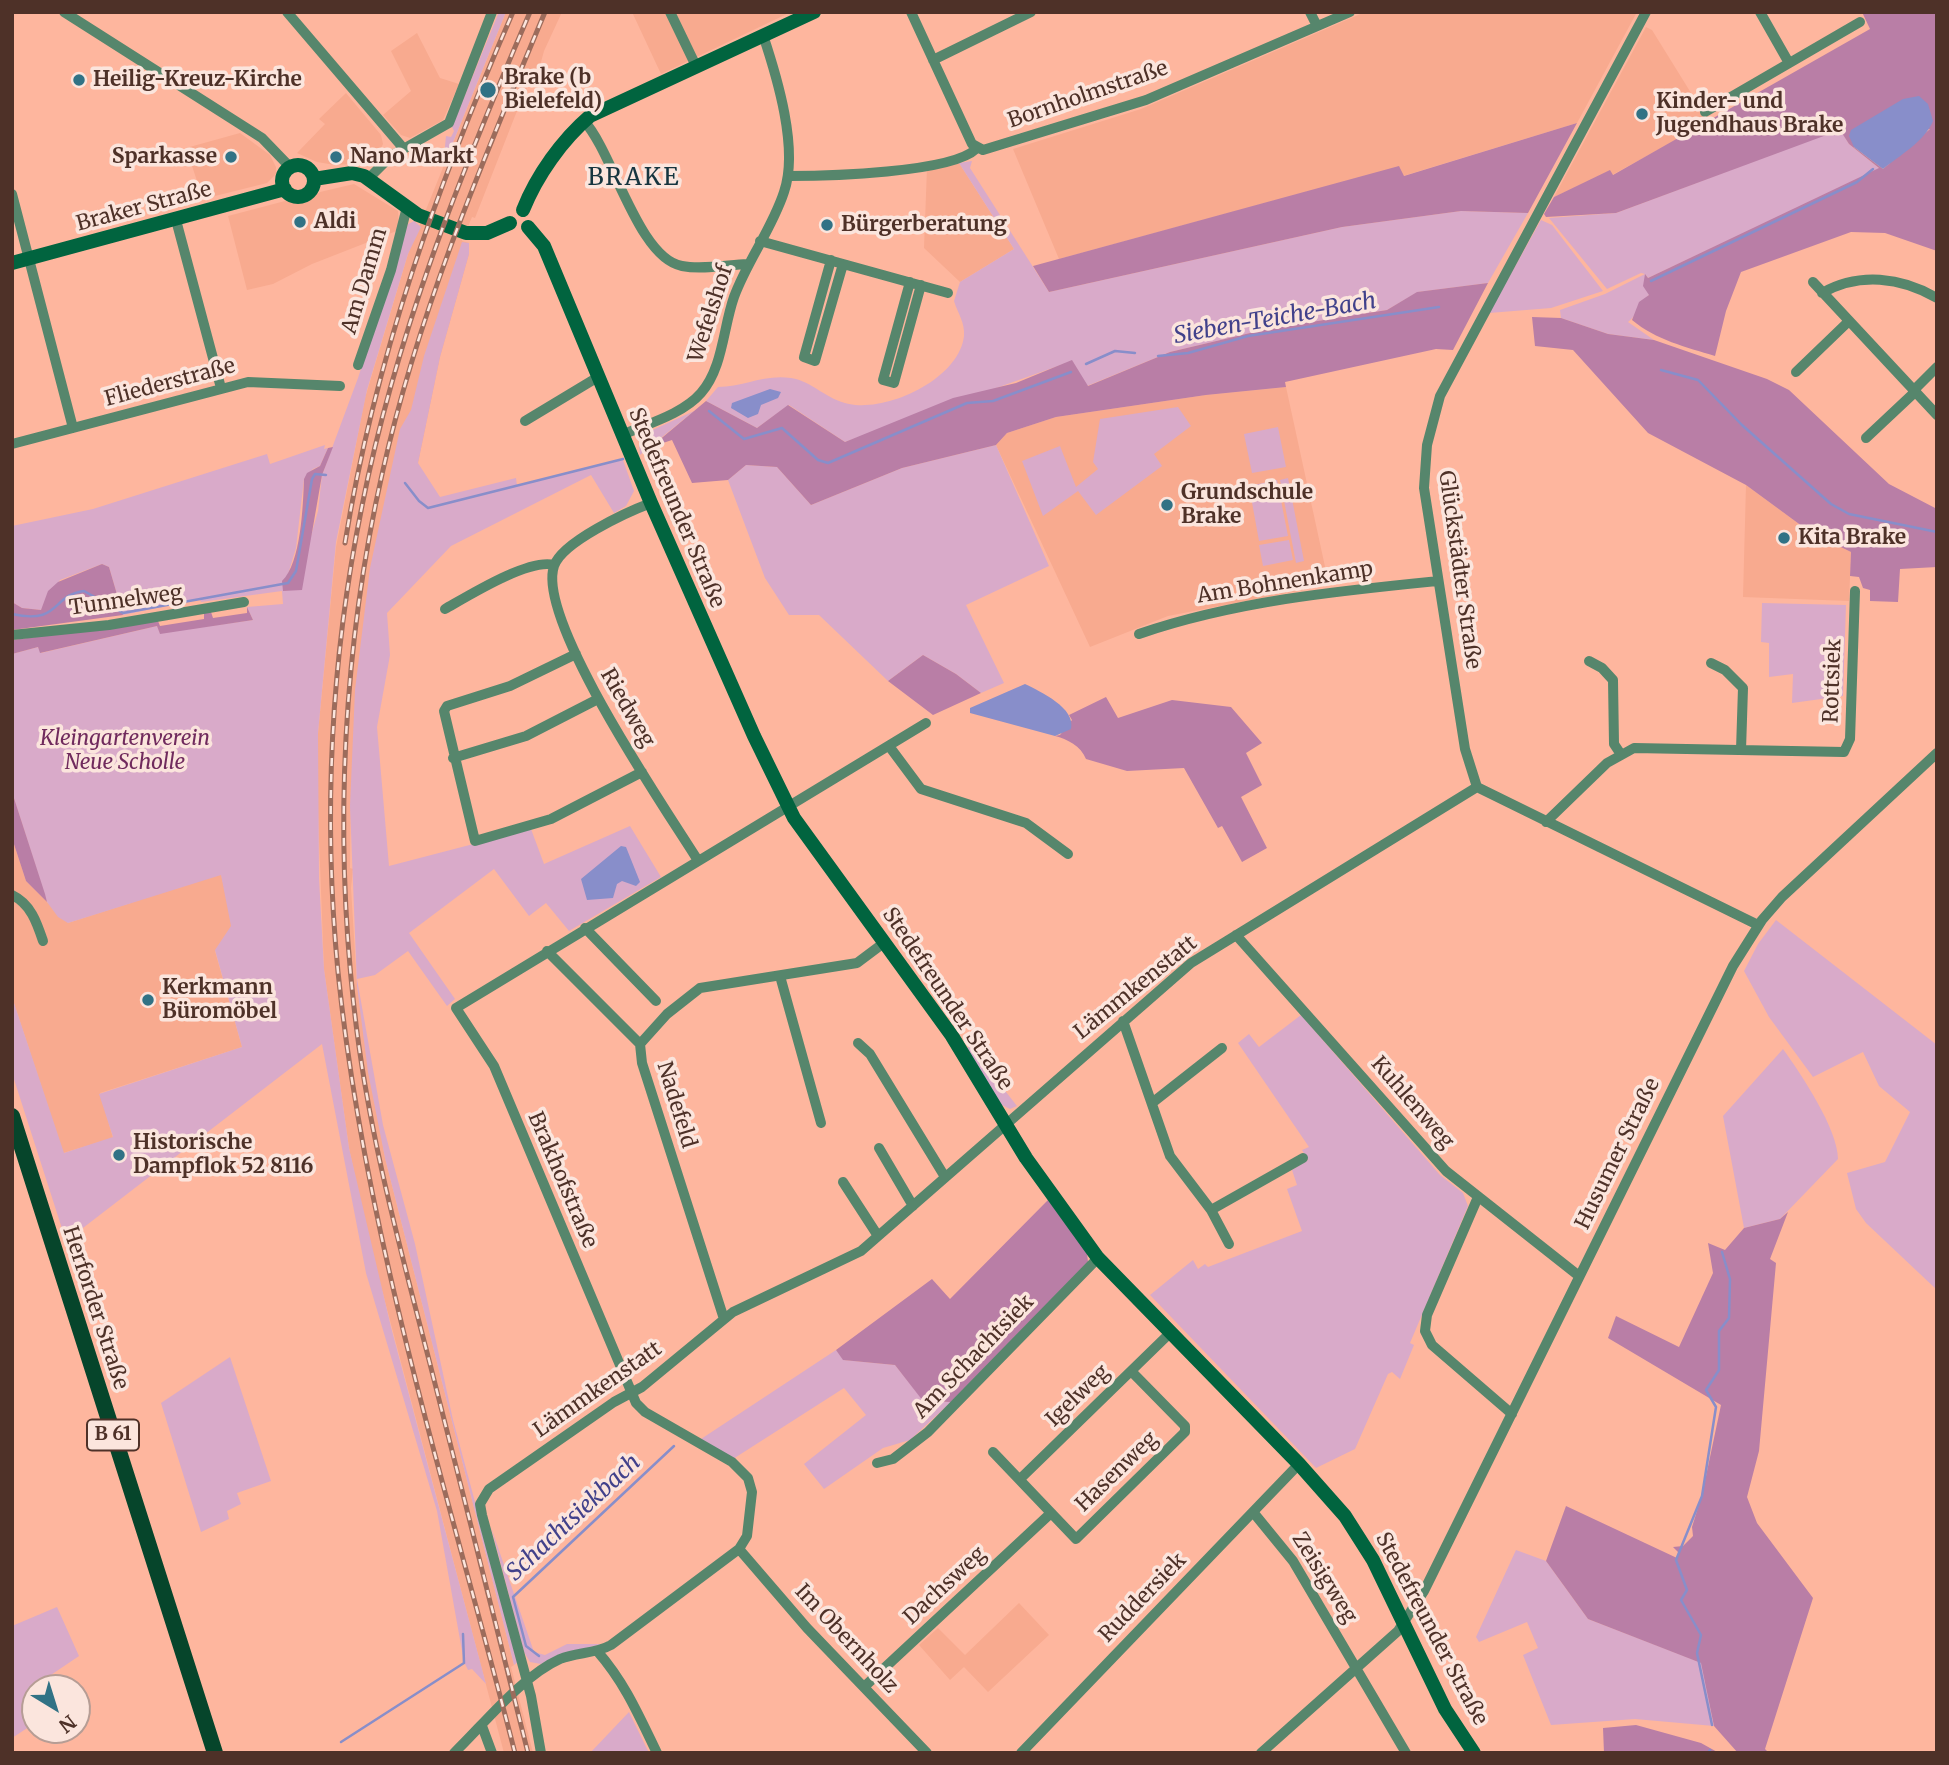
<!DOCTYPE html>
<html>
<head>
<meta charset="utf-8">
<style>
  body { margin:0 }
  #map { position:relative; width:1949px; height:1765px; overflow:hidden; background:#feb69e; font-family:Merriweather,serif }
  canvas { display:block }
  .frame { position:absolute; inset:0; border:14px solid #4e3128; pointer-events:none }
  .north { position:absolute; left:21px; top:1674px; width:70px; height:70px; box-sizing:border-box; background:#fbe5dd; border:2px solid #b69d95; border-radius:50%; rotate:142deg; font-size:19px; font-weight:700; line-height:28px; text-align:center; color:#4e3128 }
  .north::after { content:''; display:block; margin:auto; width:24px; height:32px; background:#317285; clip-path:polygon(50% 0,100% 100%,50% 72%,0 100%) }
</style>
</head>
<body>
<div id="map">
<canvas width="1949" height="1765"></canvas>
<div class="frame"></div>
<div class="north">N</div>
</div>
<script>
const ctx = document.querySelector('canvas').getContext('2d');
ctx.lineJoin = 'round';
function paint(path, color) { ctx.fillStyle = color; ctx.fill(path, 'evenodd'); }
function strokePath(path, color, width, dash) { ctx.strokeStyle = color; ctx.lineWidth = width; ctx.lineCap = dash ? 'butt' : 'round'; ctx.setLineDash(dash || []); ctx.stroke(path); }
function write(font, color, halo, rows, align = 'center') {
  ctx.font = font + ' Merriweather,serif'; ctx.lineWidth = 7; ctx.setLineDash([]); ctx.textBaseline = 'middle'; ctx.strokeStyle = halo; ctx.fillStyle = color; for (const [text, x, y, turn = 0] of rows) {
    ctx.save(); ctx.translate(x, y); ctx.rotate((+turn || 0) * Math.PI / 180); ctx.textAlign = isNaN(turn) ? turn : align; if (halo) ctx.strokeText(text, 0, 0); ctx.fillText(text, 0, 0); ctx.restore();
  }
}
paint(new Path2D(`
  M506 12H562L544 51 538 73 532 76 515 116 475 218 472 217 462 241 469 243V254L440 357 351 786 350 868 353 869 351 888 357 986 385 1158 514 1665 511 1667 533 1753H504L368 1237 349 1148 324 969 317 786 318 733 336 547 365 398 408 254Z
  M632 12H791L661 74Z
  M1365 12H1637L1577 123 1403 176 1398 167 1059 259 1013 149 1141 109Z
  M1646 27 1652 30 1709 122 1612 175 1610 171 1554 197Z
  M417 33 440 78 459 84 443 120 410 138 401 135 383 115 411 91 391 51Z
  M346 93 381 135 383 144 380 150 366 163 335 165 317 162 297 153 325 124 319 119Z
  M240 133 270 155 276 167V174L267 183 203 199 186 148Z
  M959 163 1014 249 960 282 924 248 927 168Z
  M354 184 398 211 399 230 312 264 273 284 247 290 228 216 285 201 306 203 320 192Z
  M1286 387 1329 585 1168 616 1090 647 996 445 1007 433 1056 417 1206 395Z
  M1746 485 1810 532 1851 552 1849 601 1743 597Z
  M12 838 26 881 68 923 221 874 231 918V927L215 951 242 1047 100 1093 113 1138 63 1153 12 997Z
  M1019 1603 1049 1635 988 1692 964 1667 950 1680 919 1645 938 1628 965 1655Z`), '#f8aa8f');
paint(new Path2D(`
  M499 12H506L443 167 446 136 451 137 454 131 452 127Z
  M1840 129 1849 144 1880 169 1648 278 1646 275 1649 295C1638 303 1639 314 1628 322L1654 340 1608 334 1561 318 1560 310 1605 294 1645 274 1641 273 1607 289 1549 218 1616 213Z
  M972 161 970 168 1049 292 1342 227 1461 211 1528 213 1488 283 1418 292 1387 310 1267 329 1170 352 1087 386 1072 361 845 442 789 405 757 428 706 401 718 387C743 387 764 374 791 378 812 381 827 400 849 404 888 412 959 379 964 336 965 322 958 314 954 301L960 282 1014 249 959 163Z
  M1541 220 1552 225 1603 291 1551 308 1489 313Z
  M414 221 421 227 408 254 367 390 336 542 318 733 319 878 324 969 349 1148 391 1327 486 1684 472 1669 468 1670 464 1662 437 1511 366 1273 322 1044 66 1241 12 1073V997L64 1153 113 1137 99 1094 242 1047 215 950 231 926 221 875 68 923 58 917 47 902 12 792V654L38 647 41 653 157 626 160 633 253 620 247 607 283 604 282 591 201 602 200 599 123 615 109 567 102 564 60 580 41 610 22 608 12 602V526L93 509 267 454 270 464 325 445 324 449 328 448 320 466 313 469 304 479 296 548 283 591 296 589 318 511 322 475 358 378 408 224Z
  M462 242 469 243V254L440 357 418 463 440 497 516 478 517 486 623 460 634 491 626 506 614 513 591 475 451 546 387 613 390 655 377 727 389 866 531 829 544 864 630 826 661 877 569 931 546 903 529 916 494 869 409 933 455 999 447 1006 408 951 375 975 357 979 383 1125 415 1244 453 1420 518 1662 514 1665 385 1158 368 1072 357 986 350 806 355 690 370 568 400 429 411 410 424 356Z
  M1178 407 1191 426 1154 454 1162 466 1096 515 1078 491 1043 516 1022 461 1060 446 1076 487 1098 469 1093 462 1100 419Z
  M694 411 640 455 639 443 646 433Z
  M1278 427 1286 467 1252 473 1244 434Z
  M996 445 1049 566 966 605 1004 683 981 693 956 674 923 655 888 681 819 615H789L765 578 728 480 746 465 777 467 811 505 902 468Z
  M1288 478 1304 561 1296 563 1280 480Z
  M1277 480 1288 536 1259 541 1249 486Z
  M1289 540 1293 560 1263 566 1259 545Z
  M1762 603 1846 605 1843 696 1792 703 1793 674 1769 677V643L1761 642Z
  M1776 920 1937 1045V1290L1866 1223 1856 1209 1847 1173 1885 1162 1910 1112 1879 1086 1863 1052 1813 1077 1769 1017 1744 971 1758 944Z
  M1301 1015 1440 1175 1463 1193 1468 1206 1410 1343 1414 1345 1400 1379 1392 1372 1388 1374 1355 1449 1316 1468 1150 1295 1193 1260 1198 1269 1205 1264 1208 1267 1302 1231 1287 1189 1297 1185 1292 1170 1308 1160 1302 1150 1309 1147 1238 1043 1249 1034 1259 1047Z
  M970 1046 1017 1106 1010 1109 1000 1104 967 1048Z
  M1783 1049C1801 1074 1838 1129 1838 1159L1780 1219 1744 1228 1723 1116Z
  M836 1350 844 1360 895 1365 924 1401 951 1402 910 1440 883 1448 824 1489 804 1464 866 1415 844 1388 733 1459 701 1439Z
  M230 1357 271 1481 237 1493 241 1504 227 1511 229 1519 201 1532 161 1403Z
  M491 1527 534 1652 545 1655 567 1644H602L560 1655 541 1664 530 1662 524 1652Z
  M1516 1550 1546 1561 1588 1619 1702 1663 1714 1726 1635 1719 1551 1725 1523 1655 1538 1648 1527 1622 1479 1642 1476 1637Z
  M57 1607 79 1656 42 1681 45 1688H35V1723L12 1738V1626Z
  M629 1712 649 1753H590Z`), '#d9aac9');
paint(new Path2D(`
  M1862 12H1937V251L1885 233 1851 232 1741 272 1726 311 1715 356C1686 347 1656 340 1632 320L1639 302 1649 295 1643 286 1645 274 1648 278 1879 168 1849 144 1840 130 1616 213 1546 217 1544 214 1554 197 1610 170 1613 175 1870 29ZM1930 129 1883 169 1854 147Z
  M1577 123 1528 213 1461 211 1342 227 1049 292 1033 266 1399 166 1404 176Z
  M1488 283 1453 350 1436 349 1285 382 1286 387 1206 395 1056 417 1007 433 996 445 902 468 811 505 777 467 746 465 728 480 692 483 672 440 651 447 706 401 757 428 788 405 845 442 953 398 1016 383 1072 360 1088 386 1170 352 1267 329 1387 310 1417 292Z
  M1532 317 1561 318 1608 334 1654 340 1767 379 1789 390 1889 484 1937 509V567L1900 569 1898 602 1870 601V590L1863 588 1859 577 1850 576 1851 552 1810 532 1746 485 1648 433 1573 350 1535 346Z
  M333 447 322 475 302 590 283 591 282 581C301 563 303 506 304 479L307 473 320 466 328 448Z
  M102 564 109 567 123 615 12 630V602L22 608 41 610 48 591 58 582Z
  M247 607 253 620 160 634 157 626 40 653 38 647 12 654V640L158 621 160 626 204 619V613L211 612 213 618 247 613Z
  M923 655 956 674 981 693 933 715 888 681Z
  M1106 697 1118 718 1172 700 1231 707 1262 743 1246 753 1262 785 1241 797 1267 848 1242 862 1222 826 1218 828 1184 768 1127 771 1086 759C1081 746 1067 739 1055 736L1060 735 1072 720 1069 715Z
  M12 792 45 894 47 902 26 881 12 838Z
  M1048 1200 1087 1253 1088 1262 951 1402 923 1401 895 1365 843 1360 836 1350 932 1279 950 1299Z
  M1788 1212 1770 1259 1776 1263 1759 1451 1747 1497 1757 1523 1813 1598 1765 1749 1769 1753H1738L1714 1726 1701 1663 1588 1619 1546 1561 1566 1506 1677 1558 1679 1553 1673 1547 1683 1546 1693 1536 1692 1527 1702 1495 1721 1405 1608 1338 1616 1316 1679 1347 1713 1273 1708 1243 1725 1250 1744 1228 1780 1219Z
  M1636 1725 1701 1743 1719 1753H1604L1603 1728Z`), '#b97ea6');
paint(new Path2D(`
  M1919 96 1928 104 1933 121C1925 141 1899 156 1883 169L1854 147 1849 136 1851 130 1903 99Z
  M770 389 781 392 778 398 761 405 758 414 748 418 731 408 732 403Z
  M1025 684C1041 692 1076 708 1071 729L1055 736 970 713V708Z
  M621 846 626 847 640 882 636 886 622 881 617 884 613 898 587 900 581 879Z`), '#888eca');
strokePath(new Path2D(`
  M1651 281 1857 182 1873 169
  M1158 356 1188 353 1248 336 1439 307
  M1086 364 1115 351 1135 353
  M1661 370 1698 380 1742 425 1831 504 1849 514 1937 532
  M709 411 744 439 782 428 818 460 828 463 967 403 993 401 1071 372
  M405 483 419 501 428 508 623 459
  M12 614C61 625 51 595 84 591L123 613 288 583 296 571 312 479 315 474 326 475
  M539 1656 526 1646 513 1597 674 1446
  M1712 1725 1697 1653 1701 1635 1681 1600 1687 1590 1676 1560 1702 1496 1716 1407 1706 1390 1719 1370V1331L1729 1318 1730 1279 1722 1252
  M341 1742 464 1663 463 1634
  M1708 1753 1710 1750`), '#888eca', 2.5);
strokePath(new Path2D(`
  M64 12 262 138 290 167
  M287 12 404 149
  M670 12 696 66
  M911 12 972 144 983 150 1146 100 1350 12
  M1310 12 1317 26
  M1646 12 1440 396 1427 445 1424 488 1465 749 1477 787 1758 925
  M1760 12 1789 63
  M933 60 1031 12
  M1705 112 1860 22
  M584 121C613 152 638 258 682 266 702 270 727 265 747 264
  M789 176C826 176 951 173 976 149
  M368 179 391 156 449 123 492 12
  M12 194 73 428
  M176 220 221 388
  M760 241 948 293
  M831 260 804 357 815 361 843 264
  M910 282 883 380 894 383 921 285
  M1813 282 1937 415
  M1822 293C1859 272 1901 277 1937 298
  M358 365 391 270 407 207
  M1796 372 1849 321
  M1914 390 1937 367
  M525 421 598 377
  M622 435C647 424 683 414 701 393 723 368 723 328 734 297 747 261 772 229 784 192 799 149 777 77 763 35
  M1866 438 1915 392
  M12 444 248 382 340 386
  M651 503C627 512 562 542 554 566 536 620 665 808 697 859
  M445 609C468 596 529 558 554 565
  M1139 634C1235 601 1338 591 1438 581
  M12 635 109 625 244 602
  M576 654 510 686 447 706 444 711 475 841 551 819 642 772
  M1589 661 1602 668 1613 680 1614 744 1620 753
  M1711 663 1725 670 1743 688 1741 750
  M889 746 921 789 1026 823 1068 854
  M453 758 526 736 598 699
  M1546 822 1607 763 1634 748 1844 752 1850 739 1855 591
  M12 895C31 904 37 923 43 941
  M585 928 656 1001
  M1236 935 1446 1171 1579 1276
  M547 951 640 1044
  M780 976 821 1123
  M1123 1021 1170 1156 1211 1210 1229 1244
  M858 1043 870 1054 945 1177
  M1152 1103 1222 1048
  M879 1148 913 1206
  M843 1182 878 1236
  M1478 1197 1427 1315 1425 1331 1432 1345 1512 1414
  M1211 1210 1303 1158
  M724 1319 642 1063 640 1044 667 1014 700 988 857 963 885 942
  M993 1452 1076 1539 1185 1432V1426L1131 1371
  M877 1463 893 1459 928 1432 1098 1258
  M1020 1479 1170 1333
  M1253 1512 1293 1561 1406 1753
  M739 1549 807 1628 927 1753
  M598 1652C625 1683 639 1716 657 1753
  M864 1687 1051 1513
  M482 1726 492 1753
  M454 1753C484 1724 522 1676 560 1659 577 1652 595 1654 611 1645L739 1549 747 1536 752 1492 748 1478 732 1462 645 1412 636 1403 494 1066 456 1008 926 723
  M541 1753 531 1696 482 1515 480 1504 489 1489 614 1402 642 1387 733 1312 861 1251 1191 963 1477 787
  M1021 1753 1299 1464
  M1261 1753 1398 1631 1424 1591 1733 966 1762 920 1782 897 1937 753`), '#56866c', 10);
strokePath(new Path2D(`
  M282 181a16 16 0 1 1 32 0a16 16 0 1 1-32 0Z
  M314 179 352 173 364 176 418 215 466 233H487L510 223
  M523 210C537 175 562 140 590 116L814 12
  M528 227 544 246 651 503 754 736 794 818 952 1036 1026 1158 1098 1258 1299 1464 1345 1516 1373 1560 1445 1709 1474 1753
  M12 263 285 189`), '#01643f', 14);
strokePath(new Path2D(`
  M12 1116 215 1753`), '#06452b', 16);
const rail = new Path2D(`
  M345 543C375 357 438 184 513 12
  M515 1753C449 1495 365 1238 338 972 323 817 331 658 362 506 396 334 461 173 530 12
  M528 1753C496 1622 462 1491 429 1360 399 1244 367 1127 354 1007 334 829 343 645 383 470 419 310 482 163 545 12`);
strokePath(rail, '#9c6c5c', 5);
strokePath(rail, '#fbe5dd', 2.5, [8]);
for (const [x, y, r, color] of [
  [79,80,7,"#317285"],
  [488,90,9,"#317285"],
  [1642,114,7,"#317285"],
  [231,157,7,"#317285"],
  [336,157,7,"#317285"],
  [300,222,7,"#317285"],
  [827,225,7,"#317285"],
  [1167,505,7,"#317285"],
  [1784,538,7,"#317285"],
  [148,1000,7,"#317285"],
  [119,1155,7,"#317285"]
]) { const dot = new Path2D(); dot.arc(x, y, r, 0, 2 * Math.PI); ctx.fillStyle = color; ctx.fill(dot); strokePath(dot, '#fbe5dd', 2.5); }
for (const [x, y, w] of [
  [113,1435,52]
]) { const box = new Path2D(); box.roundRect(x - w / 2, y - 15.5, w, 31, 5); ctx.fillStyle = '#fbe5dd'; ctx.fill(box); strokePath(box, '#4e3128', 2); }
write('bold 19px', '#4e3128', null, [
  ["B 61",113,1435]
]);
write('bold 21px', '#4e3128', '#fbe5dd', [
  ["Brake (b",504,78],
  ["Bielefeld)",504,102],
  ["Heilig-Kreuz-Kirche",93,80],
  ["Kinder- und",1656,102],
  ["Jugendhaus Brake",1656,126],
  ["Sparkasse",217,157,"right"],
  ["Nano Markt",350,157],
  ["Aldi",314,222],
  ["Bürgerberatung",841,225],
  ["Grundschule",1181,493],
  ["Brake",1181,517],
  ["Kita Brake",1798,538],
  ["Kerkmann",162,988],
  ["Büromöbel",162,1012],
  ["Historische",133,1143],
  ["Dampflok 52 8116",133,1167]
], 'left');
write('21px', '#4e3128', '#fbe5dd', [
  ["Bornholmstraße",1088,95,-19],
  ["Braker Straße",144,207,-15],
  ["Am Damm",365,281,-73],
  ["Wefelshof",711,314,-72],
  ["Fliederstraße",170,383,-15],
  ["Stedefreunder Straße",676,508,67],
  ["Glückstädter Straße",1459,570,82],
  ["Am Bohnenkamp",1285,583,-9],
  ["Tunnelweg",126,601,-8],
  ["Rottsiek",1833,681,-88],
  ["Riedweg",627,708,60],
  ["Lämmkenstatt",1136,988,-39],
  ["Stedefreunder Straße",947,999,56],
  ["Kuhlenweg",1412,1103,49],
  ["Nadefeld",676,1105,73],
  ["Husumer Straße",1618,1154,-64],
  ["Brakhofstraße",562,1180,67],
  ["Herforder Straße",95,1308,72],
  ["Am Schachtsiek",974,1357,-46],
  ["Lämmkenstatt",598,1390,-35],
  ["Igelweg",1078,1396,-44],
  ["Hasenweg",1117,1472,-44],
  ["Zeisigweg",1324,1578,58],
  ["Dachsweg",945,1586,-43],
  ["Ruddersiek",1143,1598,-46],
  ["Stedefreunder Straße",1431,1629,62],
  ["Im Obernholz",846,1639,47]
]);
write('italic 21px', '#702a5d', '#fbe5dd', [
  ["Kleingartenverein",125,739],
  ["Neue Scholle",125,763]
]);
write('italic 23px', '#41418b', '#fbe5dd', [
  ["Sieben-Teiche-Bach",1275,319,-10],
  ["Schachtsiekbach",574,1518,-43]
]);
ctx.letterSpacing = '2px';
write('24px', '#16353f', '#fbe5dd', [
  ["BRAKE",634,178]
]);
ctx.letterSpacing = '0px';
</script>
</body>
</html>
